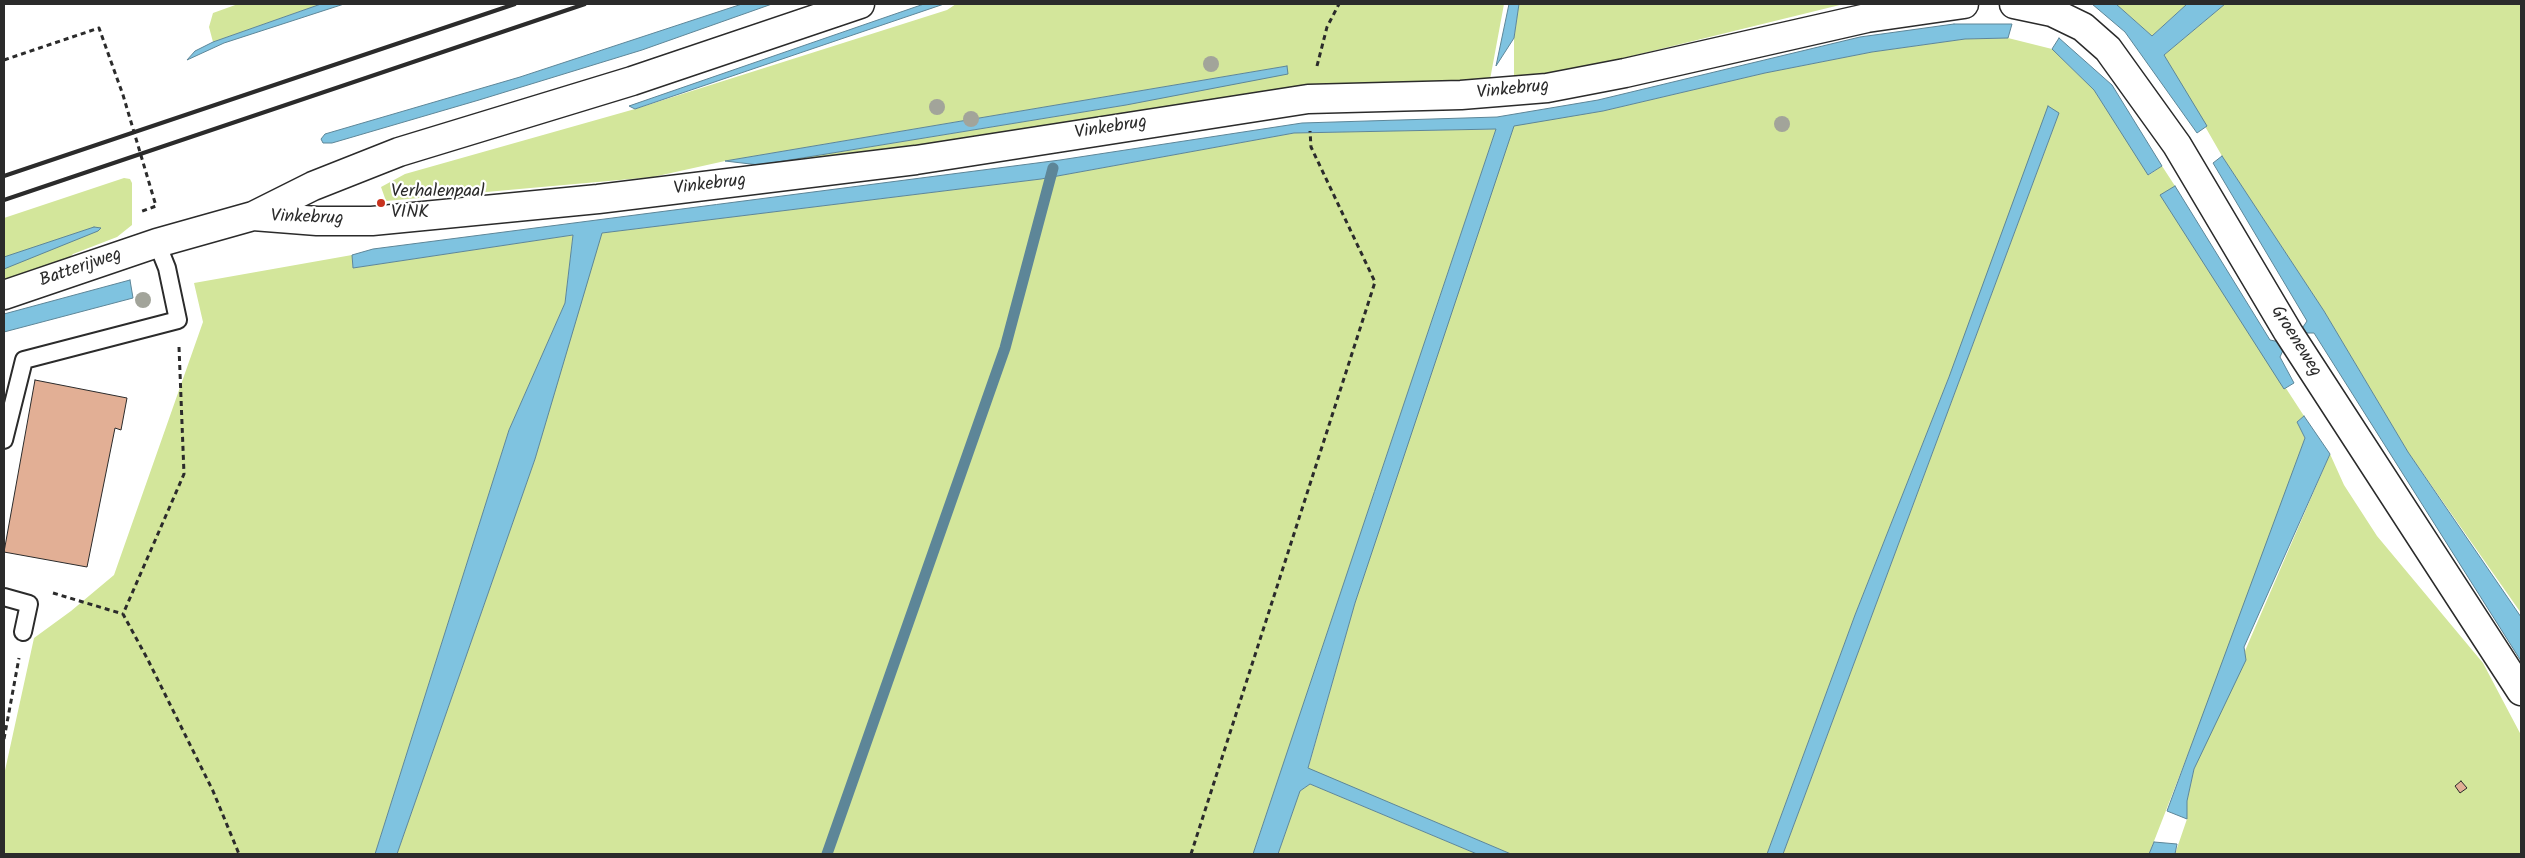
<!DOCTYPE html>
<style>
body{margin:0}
#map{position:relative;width:2525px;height:858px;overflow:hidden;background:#fff;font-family:Kalam,sans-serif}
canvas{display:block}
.frame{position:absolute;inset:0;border:5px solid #2b2b2b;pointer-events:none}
</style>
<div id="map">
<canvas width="2525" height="858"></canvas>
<div class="frame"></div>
</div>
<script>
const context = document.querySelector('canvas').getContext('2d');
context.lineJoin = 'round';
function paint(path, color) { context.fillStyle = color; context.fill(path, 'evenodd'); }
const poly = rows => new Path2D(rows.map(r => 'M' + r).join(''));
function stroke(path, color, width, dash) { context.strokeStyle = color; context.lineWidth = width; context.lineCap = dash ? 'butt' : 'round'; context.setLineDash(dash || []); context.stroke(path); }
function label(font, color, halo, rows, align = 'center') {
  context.font = font + ' Kalam,sans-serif'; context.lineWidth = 4.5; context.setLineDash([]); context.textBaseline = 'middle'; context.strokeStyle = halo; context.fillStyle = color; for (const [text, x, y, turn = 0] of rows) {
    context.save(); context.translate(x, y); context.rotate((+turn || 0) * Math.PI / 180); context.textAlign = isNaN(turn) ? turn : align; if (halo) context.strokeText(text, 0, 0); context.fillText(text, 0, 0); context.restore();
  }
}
paint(poly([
 [238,4,321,4,213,42,209,27,213,13],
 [956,4,1504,4,1489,85,1320,84,1260,99,729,179,759,165,1126,105,1287,66,725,161,653,177,386,201,381,187,405,174,635,109,947,10],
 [1519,4,1844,4,1579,69,1514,77,1514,38],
 [2116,4,2187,4,2152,36],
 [2225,4,2521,4,2521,613,2408,452,2324,311,2222,156,2164,55],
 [2008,38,2052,49,2094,90,2149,175,2162,166,2175,186,2161,196,2304,416,2297,422,2305,438,2225,659,2149,854,1783,854,2059,113,1949,377,1855,615,1767,854,1511,854,1308,769,1355,603,1514,125,1603,111,1765,73,1872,52,1965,39],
 [1496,129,1253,854,397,854,535,459,601,233,1041,179,1294,133],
 [124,178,130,179,132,183,132,225,117,237,73,254,63,264,4,286,4,218],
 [573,235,565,303,509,430,375,854,4,854,4,775,34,638,71,611,114,575,203,322,194,283,352,255,353,268],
 [2330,454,2344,485,2377,536,2483,663,2521,735,2521,854,2175,854,2187,819,2187,801,2194,769],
 [1310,784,1477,854,1278,854,1300,791]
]), '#d3e69b');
const water = poly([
 [321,4,344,4,224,43,187,60,195,51,213,42,321,4],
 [742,4,772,4,642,50,479,100,332,143,323,143,321,139,325,134,520,77,742,4],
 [924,4,944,4,635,109,629,106,924,4],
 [1509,4,1519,4,1514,38,1496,66,1509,4],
 [2092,4,2116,4,2152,36,2187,4,2225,4,2164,55,2207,126,2197,133,2125,32,2092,4],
 [1954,24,2012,24,2008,38,1965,39,1872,52,1765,73,1603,111,1514,126,1355,603,1308,768,1511,854,1477,854,1310,784,1300,791,1278,854,1253,854,1496,129,1294,133,1041,179,602,233,535,459,397,854,375,854,509,430,565,303,573,235,353,268,352,255,373,249,1060,160,1302,123,1497,117,1598,100,1860,37,1954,24],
 [2059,38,2112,85,2162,166,2148,175,2094,90,2052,49,2059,38],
 [1287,66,1288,74,1126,105,759,165,725,161,1287,66],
 [2048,106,2059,113,1783,854,1767,854,1855,615,1949,377,2048,106],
 [2222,156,2324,311,2408,452,2521,617,2521,661,2314,333,2304,333,2301,330,2307,321,2213,163,2222,156],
 [2175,186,2270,340,2280,342,2284,348,2280,357,2294,383,2284,389,2160,195,2175,186],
 [94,227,101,228,98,231,4,269,4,257,94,227],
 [130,280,133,298,4,332,4,314,130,280],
 [2304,416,2330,454,2244,647,2246,660,2194,769,2187,801,2187,819,2167,811,2305,438,2297,422,2304,416],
 [2154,842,2177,844,2175,854,2149,854,2154,842]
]);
paint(water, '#7fc3e0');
stroke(water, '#5d8698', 1);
stroke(poly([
 [827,854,1005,348,1053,168]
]), '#5d8698', 11);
const building = poly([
 [35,380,127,398,121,430,115,428,87,567,4,552,35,380],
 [2461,781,2467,788,2460,793,2455,786,2461,781]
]);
paint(building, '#e2af95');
stroke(building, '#2b2b2b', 1);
const service = poly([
 [4,440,24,360,178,320,167,268,157,243],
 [4,597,29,604,23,632]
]);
const minor = poly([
 [2014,4,2052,12,2083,27,2108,49,2177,145,2288,332,2521,691],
 [253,216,317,221,372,221,598,199,916,160,1308,99,1461,95,1547,88,1625,73,1867,18,1964,4],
 [4,295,157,243,253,216,313,186,399,152,632,81,860,4]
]);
stroke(service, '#2b2b2b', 20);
stroke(minor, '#2b2b2b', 31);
stroke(poly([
 [4,60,99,28,123,95,156,206,140,212],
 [1317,66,1327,27,1339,4],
 [179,347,184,474,123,614,148,660,213,791,239,854],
 [53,593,123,614],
 [4,739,19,658],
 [1191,854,1375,282,1311,147,1310,131]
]), '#2b2b2b', 3, [5, 4]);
stroke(service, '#fff', 16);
stroke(minor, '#fff', 28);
stroke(poly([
 [4,176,515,4],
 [4,200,585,4]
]), '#2b2b2b', 4);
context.fillStyle = '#a2a49a';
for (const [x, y] of [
 [1211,64],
 [937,107],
 [971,119],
 [1782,124],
 [143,300]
]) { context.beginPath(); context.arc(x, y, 8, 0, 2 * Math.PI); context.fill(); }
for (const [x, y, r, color] of [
 [381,203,5,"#c8321e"]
]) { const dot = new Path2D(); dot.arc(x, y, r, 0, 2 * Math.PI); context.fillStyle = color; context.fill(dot); stroke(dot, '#fff', 2); }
label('18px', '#2b2b2b', '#fff', [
 ["Vinkebrug",1513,91,-6],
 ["Vinkebrug",1111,129,-9],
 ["Vinkebrug",710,186,-7],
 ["Vinkebrug",307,219,2],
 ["Batterijweg",81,269,-19],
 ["Groeneweg",2295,342,58]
]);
label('18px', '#2b2b2b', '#fff', [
 ["Verhalenpaal",391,193],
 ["VINK",391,214]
], 'left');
</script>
